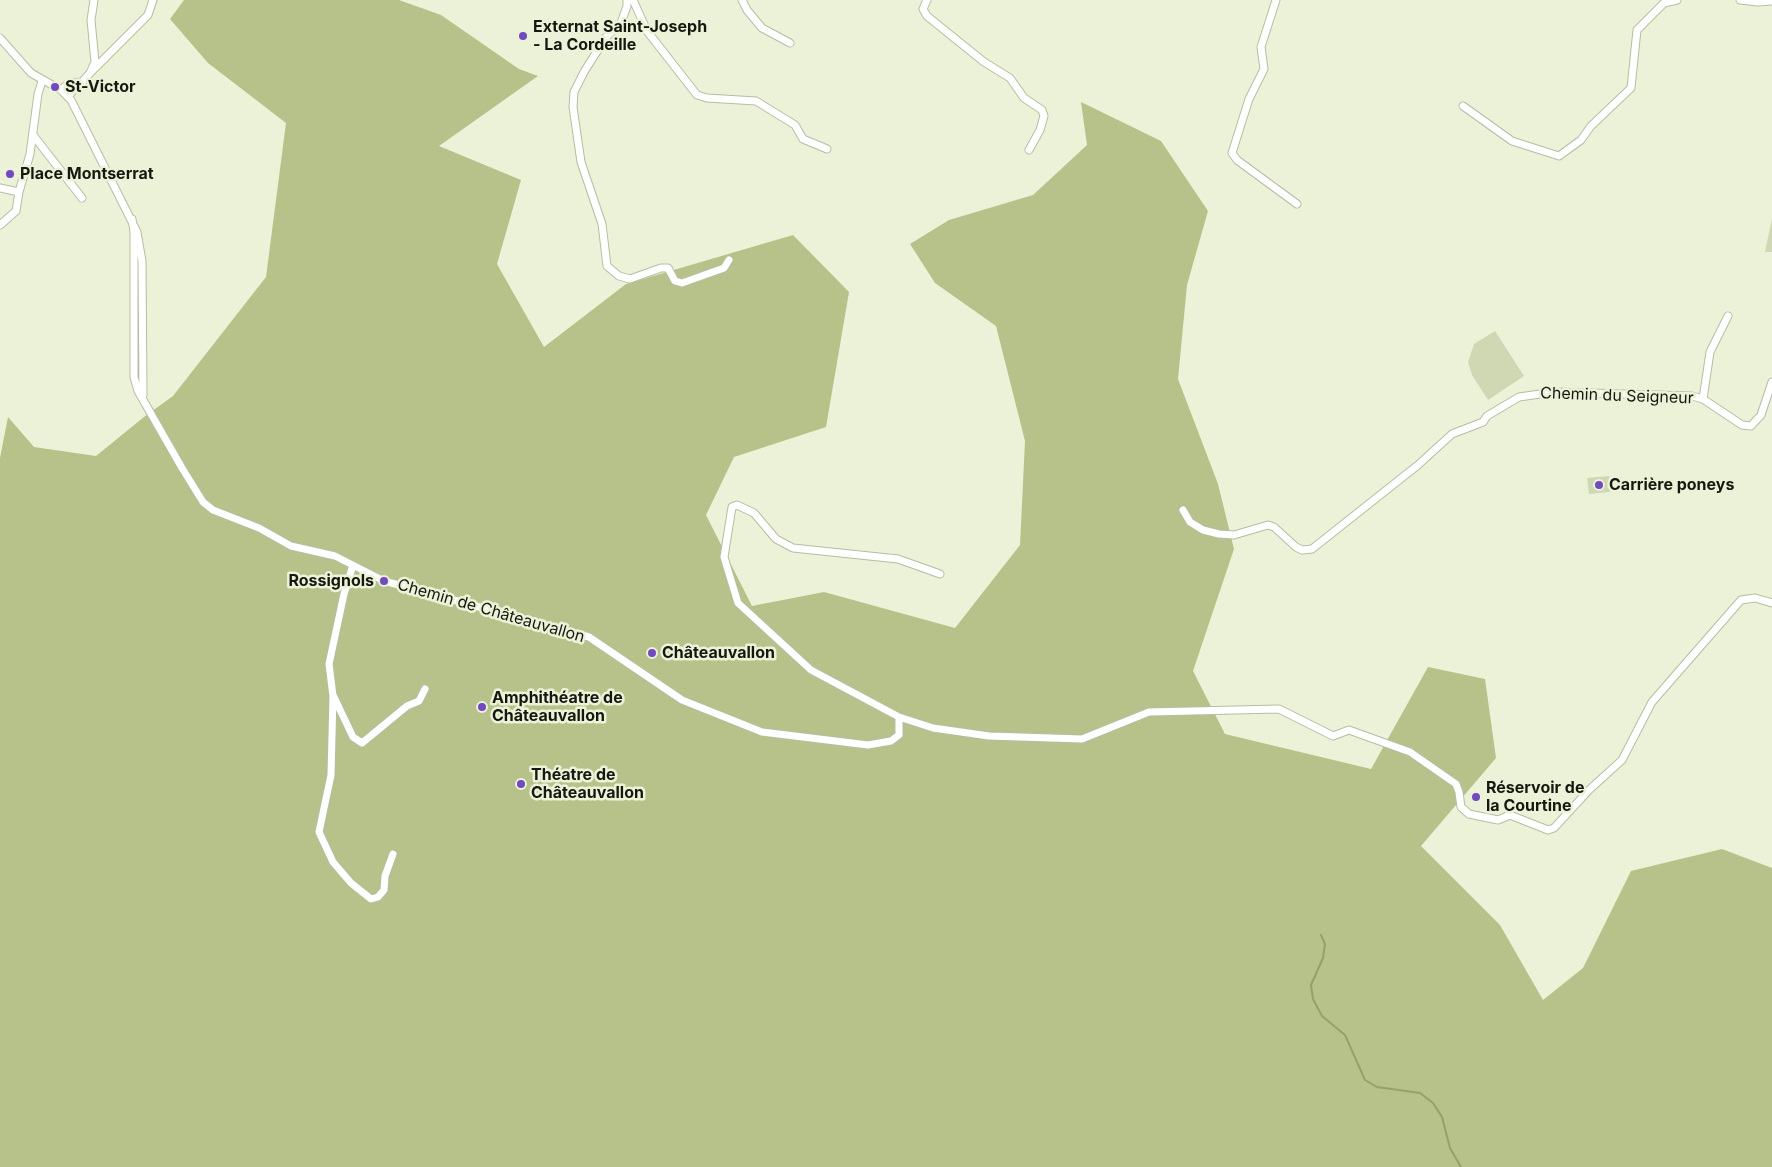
<!DOCTYPE html>
<meta charset="utf-8">
<style>
body{margin:0}
canvas{display:block;background:#ebf2d8}
</style>
<canvas width="1772" height="1167"></canvas>
<script>
const context = document.querySelector('canvas').getContext('2d');
context.lineJoin = 'round';
function paint(path, color) { context.fillStyle = color; context.fill(path, 'evenodd'); }
const poly = rows => new Path2D(rows.map(r => 'M' + r).join(''));
function stroke(path, color, width, dash) { context.strokeStyle = color; context.lineWidth = width; context.lineCap = dash ? 'butt' : 'round'; context.setLineDash(dash || []); context.stroke(path); }
function label(font, color, halo, rows, align = 'center') {
  context.font = font + ' Inter,sans-serif'; context.lineWidth = 5; context.setLineDash([]); context.textBaseline = 'middle'; context.strokeStyle = halo; context.fillStyle = color; for (const [text, x, y, turn = 0] of rows) {
    context.save(); context.translate(x, y); context.rotate((+turn || 0) * Math.PI / 180); context.textAlign = isNaN(turn) ? turn : align; if (halo) context.strokeText(text, 0, 0); context.fillText(text, 0, 0); context.restore();
  }
}
paint(poly([
 [1772,218,1772,252,1765,252],
 [1495,331,1524,376,1488,400,1472,375,1468,362,1474,344],
 [1609,476,1610,492,1589,494,1587,478]
]), '#d0d8b3');
paint(poly([
 [184,0,399,0,441,15,519,69,538,76,439,146,521,180,497,264,544,347,626,284,793,235,849,292,826,427,734,457,706,515,752,606,824,592,955,628,1020,545,1025,441,996,326,935,283,910,244,949,220,1033,195,1087,145,1081,102,1161,141,1208,211,1187,285,1178,379,1218,484,1234,549,1193,671,1225,734,1371,769,1428,667,1485,679,1496,758,1421,846,1500,925,1543,1000,1583,968,1631,871,1722,849,1772,868,1772,1167,0,1167,0,458,8,417,34,447,96,456,144,417,173,396,266,277,286,123,208,63,170,19]
]), '#b6c289');
stroke(poly([
 [1321,935,1325,944,1323,958,1311,985,1313,999,1322,1016,1345,1035,1365,1080,1377,1087,1420,1093,1433,1103,1442,1117,1450,1148,1461,1167]
]), '#95a169', 2);
const street = poly([
 [627,0,627,6,621,23,606,37,584,72,574,92,573,107,581,162,602,224,607,266,619,276,630,279,661,268,668,268,675,281,682,283,724,268,729,260],
 [633,0,647,31,697,95,707,98,756,101,795,125,803,139,827,149],
 [742,0,747,10,762,28,790,43],
 [927,0,923,9,927,16,984,62,1010,78,1024,98,1042,110,1044,116,1040,130,1029,150],
 [1276,0,1261,47,1264,69,1249,99,1232,153,1237,160,1297,204],
 [1740,0,1758,2,1772,1],
 [0,38,31,73,61,90,71,100,137,232,142,261,143,395],
 [90,73,148,15,153,0],
 [82,82,90,73,95,62,91,20,94,0],
 [61,90,69,83,82,82,68,96],
 [1463,106,1512,141,1559,156,1581,140,1591,126,1631,88,1637,30,1664,3,1677,0],
 [33,135,82,198],
 [0,188,19,192],
 [132,219,134,232,134,377,138,391,182,468,203,502,213,510,259,528,291,546,335,556,384,581,589,637,682,700,762,732,868,745,891,741,899,735,899,717],
 [0,225,16,211,19,192,30,154,38,94,42,81],
 [1703,399,1710,352,1728,316],
 [1183,510,1190,522,1203,530,1219,534,1234,535,1268,525,1274,527,1296,547,1302,550,1312,549,1418,465,1452,434,1483,422,1487,416,1519,397,1554,392,1692,396,1703,399,1742,425,1751,426,1761,415,1772,382],
 [353,565,344,594,329,664,333,696,331,775,319,832,333,862,351,883,371,899,378,897,384,890,385,876,393,854],
 [940,574,898,559,793,548,776,539,754,513,737,505,732,507,724,557,738,603,811,670,899,717,933,728,989,736,1082,739,1149,712,1279,709,1333,736,1349,730,1410,752,1456,784,1459,792,1461,807,1469,814,1498,820,1510,815,1548,830,1554,828,1589,790,1622,760,1652,702,1741,600,1755,598,1772,603],
 [333,695,353,737,362,743,407,706,419,701,425,689]
]);
stroke(street, '#b7bda4', 9);
stroke(street, '#fff', 7);
for (const [x, y, r, color] of [
 [523,36,5,"#7149c1"],
 [55,87,5,"#7149c1"],
 [10,174,5,"#7149c1"],
 [1599,485,5,"#7149c1"],
 [384,581,5,"#7149c1"],
 [652,653,5,"#7149c1"],
 [482,707,5,"#7149c1"],
 [521,784,5,"#7149c1"],
 [1476,797,5,"#7149c1"]
]) { const dot = new Path2D(); dot.arc(x, y, r, 0, 2 * Math.PI); context.fillStyle = color; context.fill(dot); stroke(dot, '#ebf2d8', 2); }
label('bold 16px', '#16180f', '#ebf2d8', [
 ["Externat Saint-Joseph",533,27],
 ["- La Cordeille",533,45],
 ["St-Victor",65,87],
 ["Place Montserrat",20,174],
 ["Carrière poneys",1609,485],
 ["Rossignols",374,581,"right"],
 ["Châteauvallon",662,653],
 ["Amphithéatre de",492,698],
 ["Châteauvallon",492,716],
 ["Théatre de",531,775],
 ["Châteauvallon",531,793],
 ["Réservoir de",1486,788],
 ["la Courtine",1486,806]
], 'left');
label('16px', '#16180f', '#ebf2d8', [
 ["Chemin du Seigneur",1617,396,2],
 ["Chemin de Châteauvallon",491,611,16]
]);
</script>
